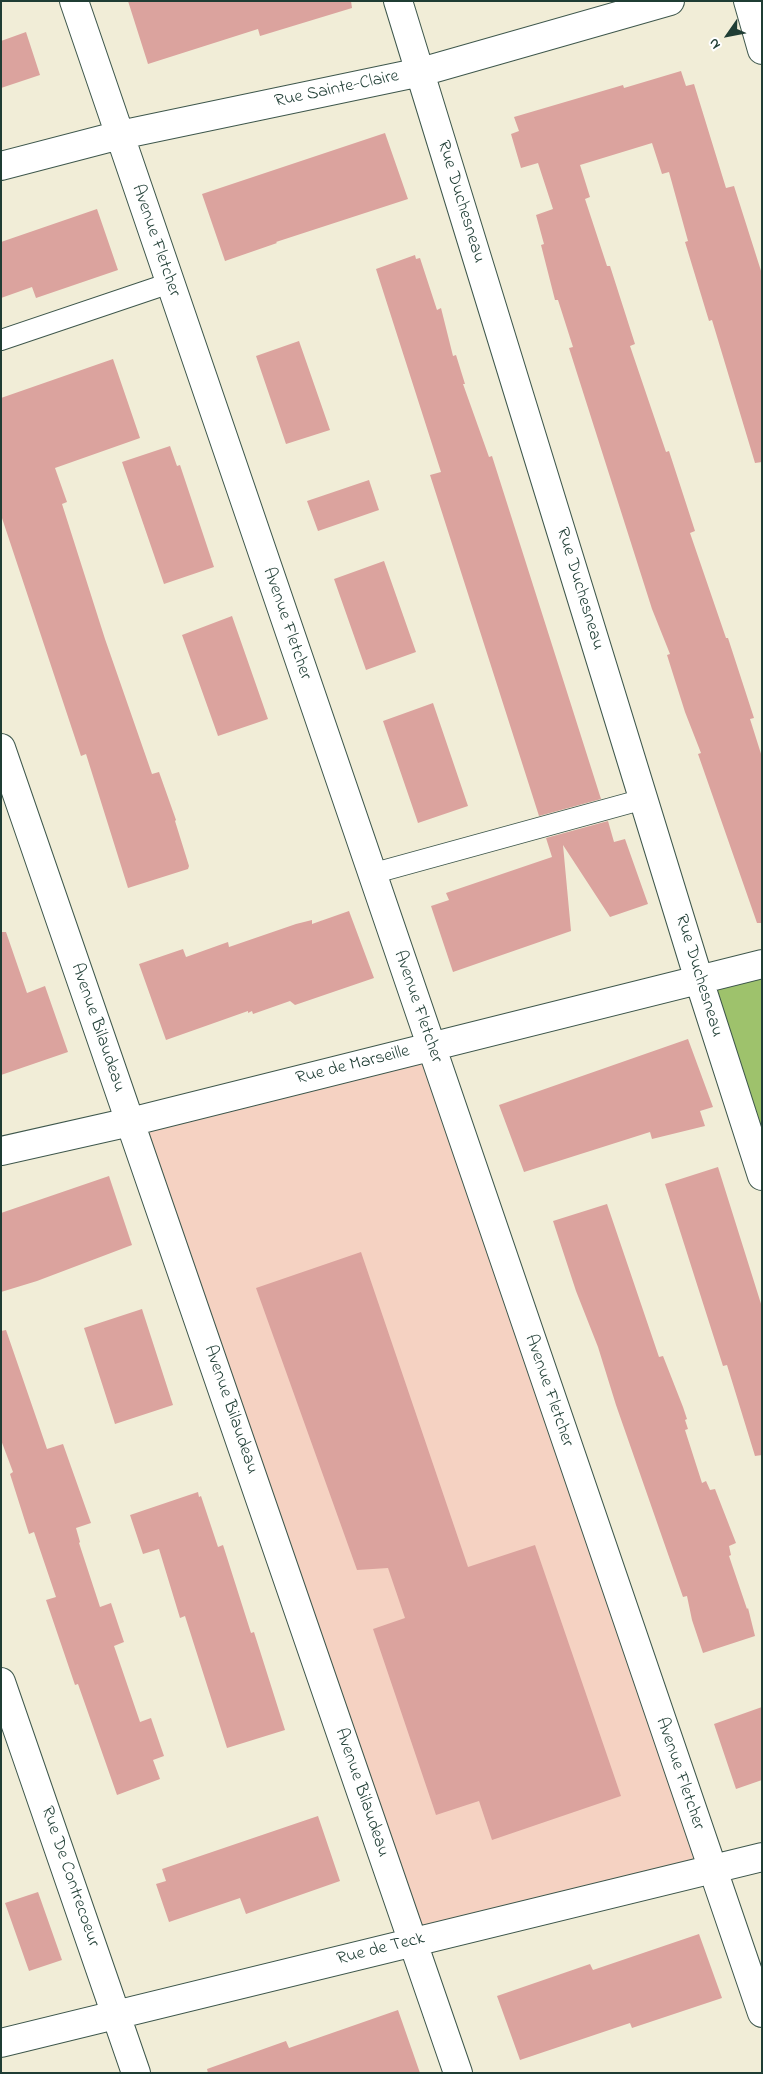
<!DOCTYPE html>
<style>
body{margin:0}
#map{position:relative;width:763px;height:2074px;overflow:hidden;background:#f1edd7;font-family:"Indie Flower",sans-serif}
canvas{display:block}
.frame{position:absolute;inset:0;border:2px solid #1f3d34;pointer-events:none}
.north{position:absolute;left:703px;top:10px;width:50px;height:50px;-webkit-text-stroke:4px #fff;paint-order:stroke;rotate:237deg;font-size:14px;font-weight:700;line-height:20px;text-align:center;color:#1f3d34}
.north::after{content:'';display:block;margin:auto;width:18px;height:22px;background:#1f3d34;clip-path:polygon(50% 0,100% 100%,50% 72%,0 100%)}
</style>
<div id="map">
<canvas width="763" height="2074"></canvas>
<div class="frame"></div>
<div class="north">N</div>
</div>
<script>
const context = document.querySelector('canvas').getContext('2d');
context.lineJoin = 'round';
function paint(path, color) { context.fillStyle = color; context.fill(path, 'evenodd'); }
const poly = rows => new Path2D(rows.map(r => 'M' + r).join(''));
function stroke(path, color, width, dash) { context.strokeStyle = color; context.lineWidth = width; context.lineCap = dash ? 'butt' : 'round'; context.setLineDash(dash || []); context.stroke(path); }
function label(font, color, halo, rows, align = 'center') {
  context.font = font + ' "Indie Flower",sans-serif'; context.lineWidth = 4; context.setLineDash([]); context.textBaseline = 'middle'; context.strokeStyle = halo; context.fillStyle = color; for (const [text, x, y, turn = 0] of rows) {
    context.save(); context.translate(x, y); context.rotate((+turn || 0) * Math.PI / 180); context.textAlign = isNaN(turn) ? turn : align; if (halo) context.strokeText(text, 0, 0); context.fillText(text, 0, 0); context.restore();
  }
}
paint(poly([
 [431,1046,711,1869,412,1942,130,1122]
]), '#f5d2c2');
paint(poly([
 [762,964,762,1176,699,980]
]), '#9ec26c');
paint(poly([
 [128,1,351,1,352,8,260,36,258,29,148,64],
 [26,32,40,75,1,88,1,41],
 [681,71,686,86,694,84,726,188,734,186,762,274,762,462,755,463,712,320,709,321,685,242,688,241,669,172,662,174,652,143,580,165,590,197,585,199,607,266,610,266,635,344,630,346,666,452,669,451,695,531,690,533,726,638,728,638,754,718,750,719,762,757,762,923,757,923,698,754,701,753,685,712,667,655,670,654,652,609,569,348,573,347,558,300,555,300,541,245,544,244,536,215,553,209,538,163,521,168,511,134,519,131,514,117,623,85,624,88],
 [385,133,408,199,276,242,277,243,225,261,202,194],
 [97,209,118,270,36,298,32,287,1,298,1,242],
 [415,255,416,259,420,258,437,310,441,308,453,356,456,355,465,384,463,384,489,457,492,456,601,799,539,816,430,475,441,472,376,269],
 [299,341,330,430,286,444,256,356],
 [113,359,140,438,55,468,67,502,62,504,105,639,152,774,159,772,176,820,175,821,189,866,188,869,128,888,86,754,81,756,1,515,1,398],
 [170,446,177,466,180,465,214,567,164,584,122,462],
 [369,480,379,510,318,531,307,501],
 [384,561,416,652,366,670,334,579],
 [232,616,268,719,218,736,182,635],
 [433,703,468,806,418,823,383,721],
 [608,821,614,842,625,839,648,904,610,917,563,845,571,931,453,972,431,906,449,900,446,893,552,857,546,838],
 [349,911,374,978,295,1005,290,1001,253,1014,252,1011,248,1013,248,1011,166,1040,139,964,183,949,186,957,228,942,229,947,296,924,312,920,312,924],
 [1,932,6,932,27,993,45,986,68,1052,1,1075],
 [688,1039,713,1107,700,1111,705,1126,652,1139,650,1132,524,1172,499,1105],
 [718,1167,762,1307,762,1455,755,1456,727,1365,723,1366,665,1184],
 [109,1176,132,1245,37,1281,1,1292,1,1213],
 [607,1204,659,1357,663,1356,683,1407,687,1419,685,1420,688,1429,685,1430,702,1483,706,1481,710,1490,715,1489,736,1543,729,1546,731,1555,729,1556,747,1609,748,1608,755,1636,703,1653,692,1620,687,1596,683,1597,616,1405,598,1347,576,1291,553,1221],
 [361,1252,468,1567,535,1545,621,1796,492,1840,479,1801,436,1815,373,1629,405,1618,388,1568,357,1570,256,1288],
 [142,1309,173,1405,115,1424,84,1328],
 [6,1330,47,1449,63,1444,91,1523,76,1528,80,1542,79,1543,100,1607,111,1603,124,1642,114,1646,140,1722,151,1718,164,1756,153,1760,160,1779,117,1795,78,1684,75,1685,46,1600,56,1597,34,1532,29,1534,10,1474,13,1472,1,1440,1,1331],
 [198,1492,199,1497,201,1496,218,1547,223,1545,251,1633,254,1632,285,1730,227,1748,185,1616,180,1618,159,1549,143,1554,130,1515],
 [762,1707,762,1780,736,1789,714,1724],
 [318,1816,340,1881,246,1914,240,1898,169,1922,156,1884,166,1881,162,1869],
 [38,1892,62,1960,29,1971,5,1903],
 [699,1934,722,1998,632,2028,630,2023,520,2060,497,1996,590,1964,593,1970],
 [398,2010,420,2073,208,2073,207,2069,286,2041,289,2048]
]), '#dba39e');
const lane = poly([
 [1,340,170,283],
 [371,874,644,799]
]);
const street = poly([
 [74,1,762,2013],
 [398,1,699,980,762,1176],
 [748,1,762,50],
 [1,166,120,135,421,72,670,1],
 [1,748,458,2073],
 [1,1151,130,1122,762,964],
 [1,1682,136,2073],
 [1,2043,762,1857]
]);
stroke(lane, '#3e574c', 22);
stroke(street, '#3e574c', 30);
stroke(lane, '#fff', 20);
stroke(street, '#fff', 28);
label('18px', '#1f3d34', '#fff', [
 ["Rue Sainte-Claire",337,90,-12],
 ["Rue Duchesneau",460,202,73],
 ["Avenue Fletcher",155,241,71],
 ["Rue Duchesneau",579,589,73],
 ["Avenue Fletcher",286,624,71],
 ["Rue Duchesneau",698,976,73],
 ["Avenue Fletcher",417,1007,71],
 ["Avenue Bilaudeau",97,1028,71],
 ["Rue de Marseille",353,1066,-14],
 ["Avenue Fletcher",548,1391,71],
 ["Avenue Bilaudeau",230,1410,71],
 ["Avenue Fletcher",679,1774,71],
 ["Avenue Bilaudeau",361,1793,71],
 ["Rue De Contrecoeur",69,1877,71],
 ["Rue de Teck",381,1950,-14]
]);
</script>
